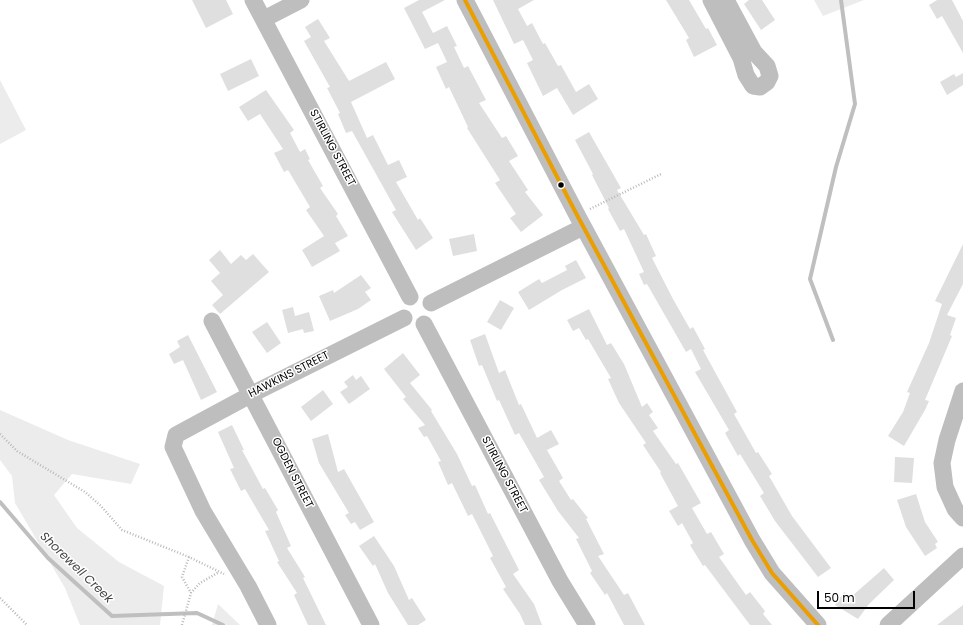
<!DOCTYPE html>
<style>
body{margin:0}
#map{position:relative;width:963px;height:625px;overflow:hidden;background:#fff;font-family:Poppins,sans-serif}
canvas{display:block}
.scale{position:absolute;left:817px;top:591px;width:98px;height:18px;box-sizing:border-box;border:2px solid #000;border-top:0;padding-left:5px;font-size:12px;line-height:14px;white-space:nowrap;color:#000;-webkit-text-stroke:3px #fff;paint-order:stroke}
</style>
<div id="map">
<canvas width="963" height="625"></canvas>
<div class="scale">50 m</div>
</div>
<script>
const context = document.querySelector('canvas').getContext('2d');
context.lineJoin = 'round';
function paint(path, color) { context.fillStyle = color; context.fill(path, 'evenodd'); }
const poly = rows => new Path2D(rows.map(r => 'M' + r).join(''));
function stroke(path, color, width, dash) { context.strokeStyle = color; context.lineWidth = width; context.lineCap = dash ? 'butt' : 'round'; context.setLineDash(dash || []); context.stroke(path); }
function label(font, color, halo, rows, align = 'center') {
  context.font = font + ' Poppins,sans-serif'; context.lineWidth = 3; context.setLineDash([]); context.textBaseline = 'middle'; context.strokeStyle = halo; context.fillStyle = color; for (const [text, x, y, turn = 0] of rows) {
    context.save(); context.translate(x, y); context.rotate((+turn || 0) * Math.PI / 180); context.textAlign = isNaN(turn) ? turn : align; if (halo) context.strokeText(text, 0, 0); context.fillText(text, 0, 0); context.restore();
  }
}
paint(poly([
 [814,0,864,0,823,16],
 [0,80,26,130,0,144],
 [0,410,68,440,140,464,131,484,72,474,54,495,77,528,119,562,164,586,160,625,80,625,65,588,15,503,12,476,0,460],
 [218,604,240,625,212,625]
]), '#ececec');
stroke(poly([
 [833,340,810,279,836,167,855,104,841,0],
 [0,502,48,558,112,616,197,613,223,625]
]), '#bfbfbf', 4);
paint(poly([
 [192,0,226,0,233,14,206,28],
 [419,0,445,0,422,12,433,33,447,26,457,46,454,47,464,68,468,66,486,100,479,103,502,138,506,136,518,156,509,161,528,190,525,192,543,215,521,232,510,218,516,214,495,183,500,180,467,128,468,127,449,87,446,89,436,67,447,62,438,43,425,49,404,8],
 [493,0,534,0,518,9,527,26,532,23,543,44,545,43,558,66,561,65,576,92,589,84,598,99,573,115,557,88,543,96,527,63,533,60,523,40,514,44],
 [666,0,689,0,706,29,708,28,717,45,694,57,686,40,689,38],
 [749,0,762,0,775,20,761,30,744,4],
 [937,0,952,0,963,21,963,53,942,16,937,19,929,5],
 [318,19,330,38,324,41,349,81,386,62,395,79,351,102,367,138,373,135,388,165,399,160,407,177,396,182,418,220,420,218,433,238,416,250,392,212,396,210,352,131,346,133,338,114,340,113,327,88,330,87,304,41,311,37,305,27],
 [251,59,259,76,228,91,220,74],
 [963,73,963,85,947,95,940,82,954,74,956,77],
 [266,90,294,130,290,133,300,152,305,149,310,159,308,160,323,186,320,188,338,214,336,216,348,236,335,243,340,251,312,267,302,250,324,236,306,210,310,207,288,170,284,172,274,153,283,149,260,114,248,121,239,107],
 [589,132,621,188,617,190,644,235,646,234,656,256,652,258,673,299,690,329,693,327,705,349,703,350,737,412,734,414,756,453,758,452,772,474,769,476,792,516,831,568,818,577,775,521,760,496,764,493,740,454,738,456,725,433,729,430,695,372,701,369,691,349,686,352,647,284,644,285,639,274,644,272,624,229,620,231,608,209,609,208,592,175,593,174,575,140],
 [474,234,477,251,453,256,449,239],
 [963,244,963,284,947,315,956,318,950,335,952,336,925,400,929,401,925,410,904,446,888,436,903,412,910,393,907,392,929,343,942,304,935,301],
 [220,250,231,264,241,255,246,260,253,254,269,272,220,314,212,305,223,295,211,281,220,273,209,260],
 [576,260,586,278,562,290,529,310,518,292,539,279,542,283,567,270,565,266],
 [361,275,371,288,365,292,371,300,358,309,330,321,319,296,333,290,334,293],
 [500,300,514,308,501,330,487,322],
 [293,307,295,316,309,312,314,331,304,333,303,329,288,333,282,310],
 [589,309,607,345,611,343,624,364,642,407,647,403,653,412,649,415,658,428,653,431,676,464,678,463,701,503,692,508,707,534,711,532,724,554,719,557,746,595,750,592,765,611,763,614,772,625,750,625,705,565,703,566,690,545,693,543,682,523,678,526,669,511,678,506,660,473,661,472,643,445,646,443,619,403,608,379,611,378,588,339,586,340,579,328,573,331,567,320],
 [267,322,281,343,267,353,252,332],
 [485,334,499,373,505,370,519,405,521,404,537,438,551,430,559,444,547,450,563,478,559,481,571,500,573,499,588,518,586,519,604,554,598,556,624,595,628,593,645,625,624,625,607,593,605,595,590,573,592,571,576,539,579,538,558,511,539,480,544,477,519,433,515,435,499,400,497,401,482,365,479,366,470,340],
 [188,335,217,392,201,400,183,360,174,364,169,354,180,347,177,341],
 [403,353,420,375,410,383,432,410,431,411,457,454,472,486,475,485,488,514,490,513,519,570,513,574,534,604,542,625,525,625,520,614,503,589,506,587,490,558,493,556,472,514,468,516,452,483,448,485,438,462,441,461,427,436,424,437,418,428,425,425,403,399,406,397,384,369],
 [353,375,356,380,361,376,370,389,349,404,340,392,348,387,344,382],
 [323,390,333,404,311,421,301,407],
 [232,425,244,450,242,450,263,489,265,488,278,510,276,512,291,546,287,548,305,577,303,578,326,625,308,625,294,595,297,593,277,562,279,561,265,531,269,530,245,489,241,491,230,469,234,468,218,432],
 [328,434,338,472,344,469,374,522,360,530,355,522,351,524,345,515,349,513,319,463,312,439],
 [895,457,914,458,912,483,894,482],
 [916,494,925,522,938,542,935,544,937,548,925,556,906,527,897,500],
 [374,536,394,566,409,600,412,598,426,620,418,625,408,625,388,593,375,564,373,566,359,546],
 [884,568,894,580,869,604,858,619,835,605,844,592,851,597],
 [963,605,963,625,937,625]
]), '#dfdfdf');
stroke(poly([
 [590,209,661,174],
 [0,434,17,451,85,492,101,506,122,530,189,557,224,574],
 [189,557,182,577,191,593],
 [0,598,27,625],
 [182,625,191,593,200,583,219,572]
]), '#b9b9b9', 2.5, [1, 2]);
stroke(poly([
 [253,0,410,297],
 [465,0,577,215,752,540,772,573,818,625],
 [711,0,741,58,746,75,753,86,760,87,767,82,770,76,767,66,754,52,726,0],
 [264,19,301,0],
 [431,303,583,227],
 [212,321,371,625],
 [424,324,560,581,587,625],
 [963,391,947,440,942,463,945,487,955,509,963,518],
 [268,625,248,586,203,511,173,447,176,435,252,394,404,318],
 [888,625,963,556]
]), '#bebebe', 17);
stroke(poly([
 [465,0,577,215,752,540,772,573,818,625]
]), '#eb9e00', 4);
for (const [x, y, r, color] of [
 [561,185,3.5,"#000"]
]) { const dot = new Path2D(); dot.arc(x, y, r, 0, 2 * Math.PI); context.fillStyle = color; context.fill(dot); stroke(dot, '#fff', 1.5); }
label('11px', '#000', '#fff', [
 ["STIRLING STREET",332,148,62],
 ["HAWKINS STREET",289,375,-27],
 ["OGDEN STREET",292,473,63],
 ["STIRLING STREET",504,475,62]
]);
label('italic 12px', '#444', '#fff', [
 ["Shorewell Creek",76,568,44]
]);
</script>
